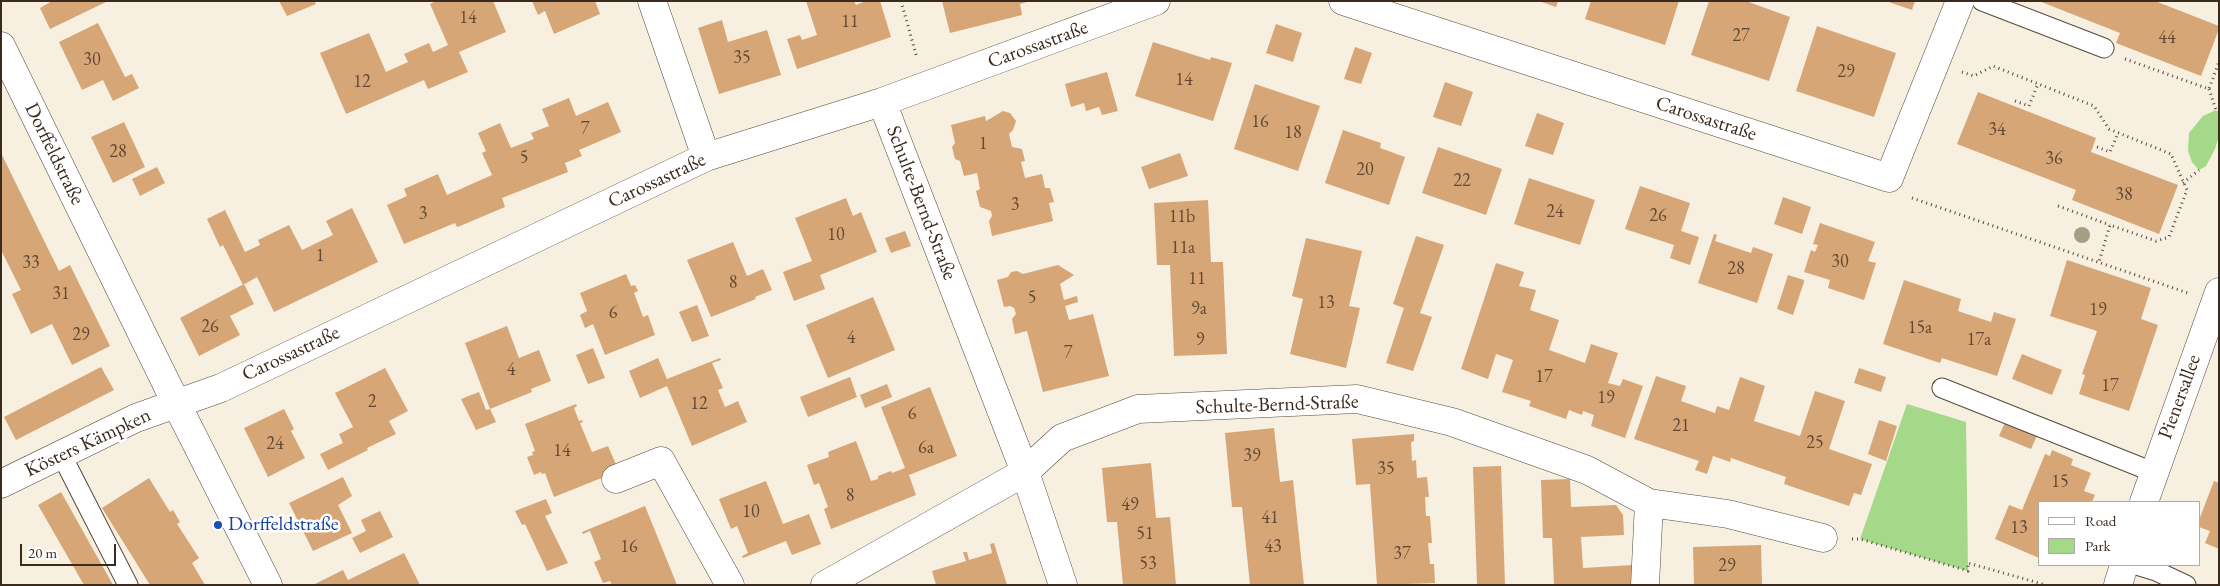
<!DOCTYPE html>
<meta charset="utf-8">
<style>
body{margin:0}
#map{position:relative;width:2220px;height:586px;overflow:hidden;background:#f7efe0;font-family:"EB Garamond",serif}
canvas{display:block}
.frame{position:absolute;inset:0;border:2px solid #3b2a1e;pointer-events:none}
.legend{position:absolute;left:2038px;top:501px;width:162px;height:65px;box-sizing:border-box;background:#fff;border:1px solid #b1aaa5;margin:0;padding:6px 9px;list-style:none;font-size:15px;color:#3b2a1e}
.legend li{display:flex;align-items:center;gap:10px;height:25px}
.legend b{width:25px;border:1px solid #b1aaa5}
.scale{position:absolute;left:20px;top:544px;width:96px;height:22px;box-sizing:border-box;border:2px solid #3b2a1e;border-top:0;padding-left:6px;font-size:15px;line-height:18px;white-space:nowrap;color:#3b2a1e;-webkit-text-stroke:4px #fff;paint-order:stroke}
</style>
<div id="map">
<canvas width="2220" height="586"></canvas>
<div class="frame"></div>
<ul class="legend">
<li><b style="height:6px;background:#fff"></b>Road</li>
<li><b style="height:14px;background:#a4d989"></b>Park</li>
</ul>
<div class="scale">20 m</div>
</div>
<script>
const context = document.querySelector('canvas').getContext('2d');
context.lineJoin = 'round';
function paint(path, color) { context.fillStyle = color; context.fill(path, 'evenodd'); }
const poly = rows => new Path2D(rows.map(r => 'M' + r).join(''));
function stroke(path, color, width, dash) { context.strokeStyle = color; context.lineWidth = width; context.lineCap = dash ? 'butt' : 'round'; context.setLineDash(dash || []); context.stroke(path); }
function label(font, color, halo, rows, align = 'center') {
  context.font = font + ' "EB Garamond",serif'; context.lineWidth = 5; context.setLineDash([]); context.textBaseline = 'middle'; context.strokeStyle = halo; context.fillStyle = color; for (const [text, x, y, turn = 0] of rows) {
    context.save(); context.translate(x, y); context.rotate((+turn || 0) * Math.PI / 180); context.textAlign = isNaN(turn) ? turn : align; if (halo) context.strokeText(text, 0, 0); context.fillText(text, 0, 0); context.restore();
  }
}
paint(poly([
 [2216,110,2219,112,2219,136,2215,149,2206,166,2199,170,2192,162,2188,151,2189,133,2203,116],
 [1907,404,1966,422,1968,571,1860,539]
]), '#a4d989');
paint(poly([
 [52,1,108,1,50,29,40,8],
 [279,1,314,1,316,4,287,16],
 [436,1,493,1,506,32,459,52,468,72,428,89,424,80,346,114,320,53,369,33,386,72,408,62,404,54,429,43,433,52,448,45,430,4],
 [532,1,595,1,600,14,554,34,545,11,538,15],
 [806,1,854,1,856,5,866,1,880,1,891,37,797,69,787,39,800,35,802,40,817,35],
 [942,1,1026,1,1027,2,1020,4,1022,15,950,33],
 [1539,1,1558,1,1556,7],
 [1591,1,1679,1,1665,45,1585,19],
 [1709,1,1746,1,1790,17,1769,81,1691,55],
 [1886,1,1915,1,1912,10],
 [2039,1,2155,1,2219,26,2219,29,2201,76,2116,43,2120,33],
 [722,20,728,42,767,30,781,75,719,94,698,28],
 [98,23,125,77,132,74,139,88,113,101,103,80,82,90,59,42],
 [1276,24,1302,33,1293,62,1266,53],
 [1817,26,1896,53,1874,117,1796,91],
 [1153,42,1210,60,1211,57,1232,63,1213,121,1135,96],
 [1355,47,1372,53,1361,84,1344,79],
 [1107,72,1118,111,1102,115,1099,107,1086,111,1084,103,1071,107,1065,84],
 [1445,82,1473,92,1461,126,1433,117],
 [1255,84,1320,106,1298,171,1234,149],
 [1978,92,2096,138,2091,152,2178,185,2159,234,2072,200,2076,190,1957,144],
 [569,98,576,116,608,102,621,132,579,150,582,156,565,163,568,172,502,198,505,207,460,226,457,227,455,223,404,244,387,205,407,196,404,189,438,174,447,195,492,175,482,153,486,151,478,133,500,123,511,148,534,139,531,133,549,126,542,109],
 [1003,111,1010,113,1016,121,1013,130,1009,134,1012,147,1022,149,1025,161,1021,162,1025,178,1042,174,1045,188,1050,188,1054,202,1049,203,1053,221,992,236,989,221,992,216,991,211,980,207,976,191,980,189,977,173,964,176,960,161,955,159,952,147,955,143,951,125,985,116,986,121],
 [1537,113,1564,123,1553,155,1525,146],
 [124,122,145,167,113,183,91,137],
 [1343,130,1381,143,1380,148,1405,157,1389,205,1325,183],
 [1438,147,1502,169,1486,215,1422,193],
 [1,153,59,271,70,265,110,346,72,365,52,324,31,334,12,294,21,290,1,250],
 [1180,153,1188,176,1149,189,1141,167],
 [157,167,165,183,140,196,132,179],
 [1529,178,1595,200,1580,245,1514,224],
 [1640,186,1690,203,1681,231,1699,237,1690,265,1670,258,1674,245,1625,229],
 [1783,197,1811,207,1802,234,1774,224],
 [846,198,853,216,861,212,877,252,820,275,825,289,794,301,783,272,812,261,795,218],
 [1208,200,1211,262,1223,262,1227,354,1174,356,1170,265,1157,265,1154,203],
 [352,208,378,262,274,312,257,277,243,285,223,245,220,247,207,219,225,210,245,252,260,245,258,240,289,225,302,250,333,235,326,221],
 [1820,223,1875,242,1868,261,1876,263,1864,300,1828,288,1830,280,1804,272,1811,250,1815,252,1818,245,1813,244],
 [905,231,911,246,891,253,885,238],
 [1714,234,1717,235,1715,241,1751,253,1753,247,1773,254,1757,303,1698,283],
 [1416,236,1444,245,1420,313,1432,317,1413,371,1386,363,1404,308,1393,304],
 [1306,238,1362,251,1349,306,1360,308,1346,368,1290,354,1303,299,1292,296],
 [733,242,747,276,763,269,772,290,755,297,756,299,711,317,687,260],
 [2067,260,2151,288,2141,319,2158,325,2129,411,2079,394,2085,375,2082,374,2097,331,2050,316],
 [1496,263,1524,272,1519,286,1536,290,1530,310,1559,320,1549,350,1585,363,1591,344,1618,353,1608,383,1620,386,1623,379,1643,386,1625,438,1591,426,1594,415,1583,411,1582,415,1569,410,1566,419,1529,406,1531,401,1502,392,1513,360,1496,354,1488,379,1461,369],
 [1058,265,1074,275,1060,284,1064,300,1077,296,1078,302,1065,306,1069,320,1093,314,1109,376,1043,392,1027,331,1015,334,1012,319,1016,314,1014,308,1010,306,1004,307,997,280,1008,277,1011,272,1017,271,1023,274],
 [626,274,631,286,635,285,638,291,634,293,643,317,648,315,655,335,605,355,593,324,585,328,580,315,587,311,580,293],
 [1788,275,1804,280,1804,282,1793,315,1777,309],
 [1904,280,1961,299,1958,311,1991,322,1994,312,2016,319,1997,376,1942,358,1940,363,1883,344],
 [244,284,254,304,230,316,240,335,199,356,180,318],
 [873,297,895,350,828,378,806,325],
 [697,305,709,336,692,342,679,312],
 [507,326,519,358,539,350,551,381,531,389,532,392,490,409,465,343],
 [593,348,605,378,588,384,576,355],
 [2022,354,2062,370,2052,395,2012,379],
 [658,358,667,379,720,358,721,360,712,363,723,388,718,390,725,407,738,401,747,422,692,446,667,386,640,398,629,371],
 [101,367,114,390,16,440,4,417],
 [385,368,408,411,389,421,396,434,367,448,368,450,328,470,320,454,343,443,339,434,353,427,335,393],
 [1859,368,1886,377,1881,392,1854,383],
 [1656,376,1686,386,1681,401,1715,413,1717,406,1729,410,1740,377,1765,386,1754,421,1800,436,1815,391,1845,401,1829,449,1872,464,1861,495,1854,493,1849,506,1784,484,1786,477,1731,458,1730,462,1713,456,1707,474,1695,470,1699,461,1634,439],
 [850,377,857,397,808,417,800,397],
 [887,384,892,397,865,408,860,395],
 [930,387,957,456,909,475,916,495,831,529,824,509,828,507,819,483,814,485,807,465,829,457,828,452,856,441,871,481,878,479,878,476,891,471,892,473,905,468,881,407],
 [479,392,486,410,490,409,496,422,476,430,461,399],
 [576,404,577,406,574,408,579,421,582,420,583,422,580,423,592,452,608,446,618,469,629,467,554,497,545,473,542,474,541,472,534,475,527,457,533,455,532,452,535,451,525,424],
 [284,409,294,429,291,431,305,458,268,477,244,428],
 [2007,418,2039,431,2031,449,1999,436],
 [1879,420,1897,426,1886,461,1868,454],
 [1274,428,1280,482,1293,480,1304,585,1250,585,1242,507,1232,507,1225,433],
 [1414,434,1414,441,1411,442,1412,461,1416,460,1417,478,1427,477,1429,497,1425,497,1426,516,1430,516,1432,543,1428,543,1430,564,1434,564,1435,583,1377,585,1370,484,1356,485,1352,439],
 [2052,450,2073,459,2071,465,2091,473,2084,491,2095,495,2092,502,2039,502,2039,558,1995,539,2009,505,2022,510,2045,454,2050,456],
 [1151,463,1156,518,1170,517,1176,585,1123,585,1117,522,1107,522,1102,468],
 [1501,466,1505,585,1477,585,1473,467],
 [343,477,352,496,338,505,352,533,313,551,289,503],
 [149,478,170,512,173,510,180,522,177,524,199,558,192,563,205,585,150,585,102,508],
 [1570,479,1571,507,1616,505,1623,515,1624,535,1581,537,1583,568,1633,565,1632,585,1554,585,1552,538,1543,538,1541,480],
 [766,481,783,524,809,514,821,544,792,555,786,541,743,558,742,556,748,553,737,526,731,529,719,499],
 [2214,481,2219,483,2219,549,2205,543,2210,531,2199,527,2199,520],
 [61,492,113,585,84,585,38,505],
 [546,499,552,513,545,516,568,563,547,571,525,524,522,525,515,511],
 [645,506,677,585,612,585,610,581,603,583,594,562,601,559,590,531,583,534,582,532],
 [380,511,393,537,360,553,352,538,366,531,361,520],
 [994,543,1007,585,936,585,932,571,966,561,963,552,967,552,969,560,992,553,990,544],
 [1761,545,1762,585,1694,585,1693,547],
 [404,553,420,585,313,585,343,570,348,580]
]), '#d7a676');
const lane = poly([
 [1982,1,2104,48],
 [1942,388,2153,472],
 [61,454,128,585],
 [2136,565,2156,571,2186,585]
]);
const street = poly([
 [652,1,706,157],
 [1343,1,1889,178,1960,1],
 [1,46,176,403,268,585],
 [882,102,1025,472,1063,585],
 [616,479,661,461,730,585],
 [1,484,136,418,221,388,706,157,882,102,1156,1],
 [825,585,1025,472,1062,438,1138,409,1357,399,1452,422,1587,470,1649,503,1728,514,1823,538],
 [1645,585,1649,503]
]);
const secondary = poly([
 [2144,502,2219,292],
 [2118,585,2124,565]
]);
stroke(lane, '#57483b', 21);
stroke(street, '#57483b', 29);
stroke(secondary, '#57483b', 29);
stroke(poly([
 [901,1,917,58],
 [2125,59,2209,89,2219,62],
 [1962,72,1974,76,1993,66,2094,106,2109,129,2171,154,2187,190,2169,237,2156,241,2110,225,2099,262],
 [2209,89,2216,110],
 [2015,101,2029,106,2038,84],
 [2097,147,2110,152,2118,133],
 [2183,183,2199,170],
 [1912,198,2188,293],
 [2058,206,2110,225],
 [1852,539,1860,539,1968,571,1968,563,2046,585]
]), '#57483b', 3, [1, 4]);
stroke(lane, '#fff', 19);
stroke(street, '#fff', 28);
stroke(secondary, '#fff', 28);
context.fillStyle = '#a1a087';
for (const [x, y] of [
 [2082,235]
]) { context.beginPath(); context.arc(x, y, 8, 0, 2 * Math.PI); context.fill(); }
for (const [x, y, r, color] of [
 [218,525,5,"#1a4fb4"]
]) { const dot = new Path2D(); dot.arc(x, y, r, 0, 2 * Math.PI); context.fillStyle = color; context.fill(dot); stroke(dot, '#fff', 2); }
label('18px', '#624934', null, [
 ["14",468,18],
 ["11",850,22],
 ["27",1741,36],
 ["44",2167,38],
 ["35",742,58],
 ["30",92,60],
 ["29",1846,72],
 ["14",1184,80],
 ["12",362,82],
 ["16",1260,122],
 ["7",585,129],
 ["34",1997,130],
 ["18",1293,133],
 ["1",983,144],
 ["28",118,152],
 ["5",524,158],
 ["36",2054,159],
 ["20",1365,170],
 ["22",1462,181],
 ["38",2124,195],
 ["3",1015,205],
 ["24",1555,212],
 ["3",423,214],
 ["26",1658,216],
 ["11b",1182,217],
 ["10",836,235],
 ["11a",1183,248],
 ["1",320,256],
 ["30",1840,262],
 ["33",31,263],
 ["28",1736,269],
 ["11",1197,279],
 ["8",733,283],
 ["31",61,294],
 ["5",1032,298],
 ["13",1326,303],
 ["9a",1199,309],
 ["19",2098,310],
 ["6",613,313],
 ["26",210,327],
 ["15a",1920,328],
 ["29",81,335],
 ["4",851,338],
 ["9",1200,340],
 ["17a",1979,340],
 ["7",1068,353],
 ["4",511,370],
 ["17",1544,377],
 ["17",2110,386],
 ["19",1606,398],
 ["2",372,402],
 ["12",699,404],
 ["6",912,414],
 ["21",1681,426],
 ["25",1815,443],
 ["24",275,444],
 ["6a",926,448],
 ["14",562,451],
 ["39",1252,456],
 ["35",1386,469],
 ["15",2060,482],
 ["8",850,496],
 ["49",1130,505],
 ["10",751,512],
 ["41",1270,518],
 ["13",2019,528],
 ["51",1145,534],
 ["16",629,547],
 ["43",1273,547],
 ["37",1402,554],
 ["53",1148,564],
 ["29",1727,566]
]);
label('20px', '#3b2a1e', '#fff', [
 ["Carossastraße",1038,45,-20],
 ["Carossastraße",1706,119,18],
 ["Dorffeldstraße",54,154,64],
 ["Carossastraße",657,181,-25],
 ["Schulte-Bernd-Straße",921,203,69],
 ["Carossastraße",291,354,-25],
 ["Pienersallee",2180,397,-70],
 ["Schulte-Bernd-Straße",1277,405,-2],
 ["Kösters Kämpken",88,443,-25]
]);
label('20px', '#164399', '#fff', [
 ["Dorffeldstraße",228,525]
], 'left');
</script>
